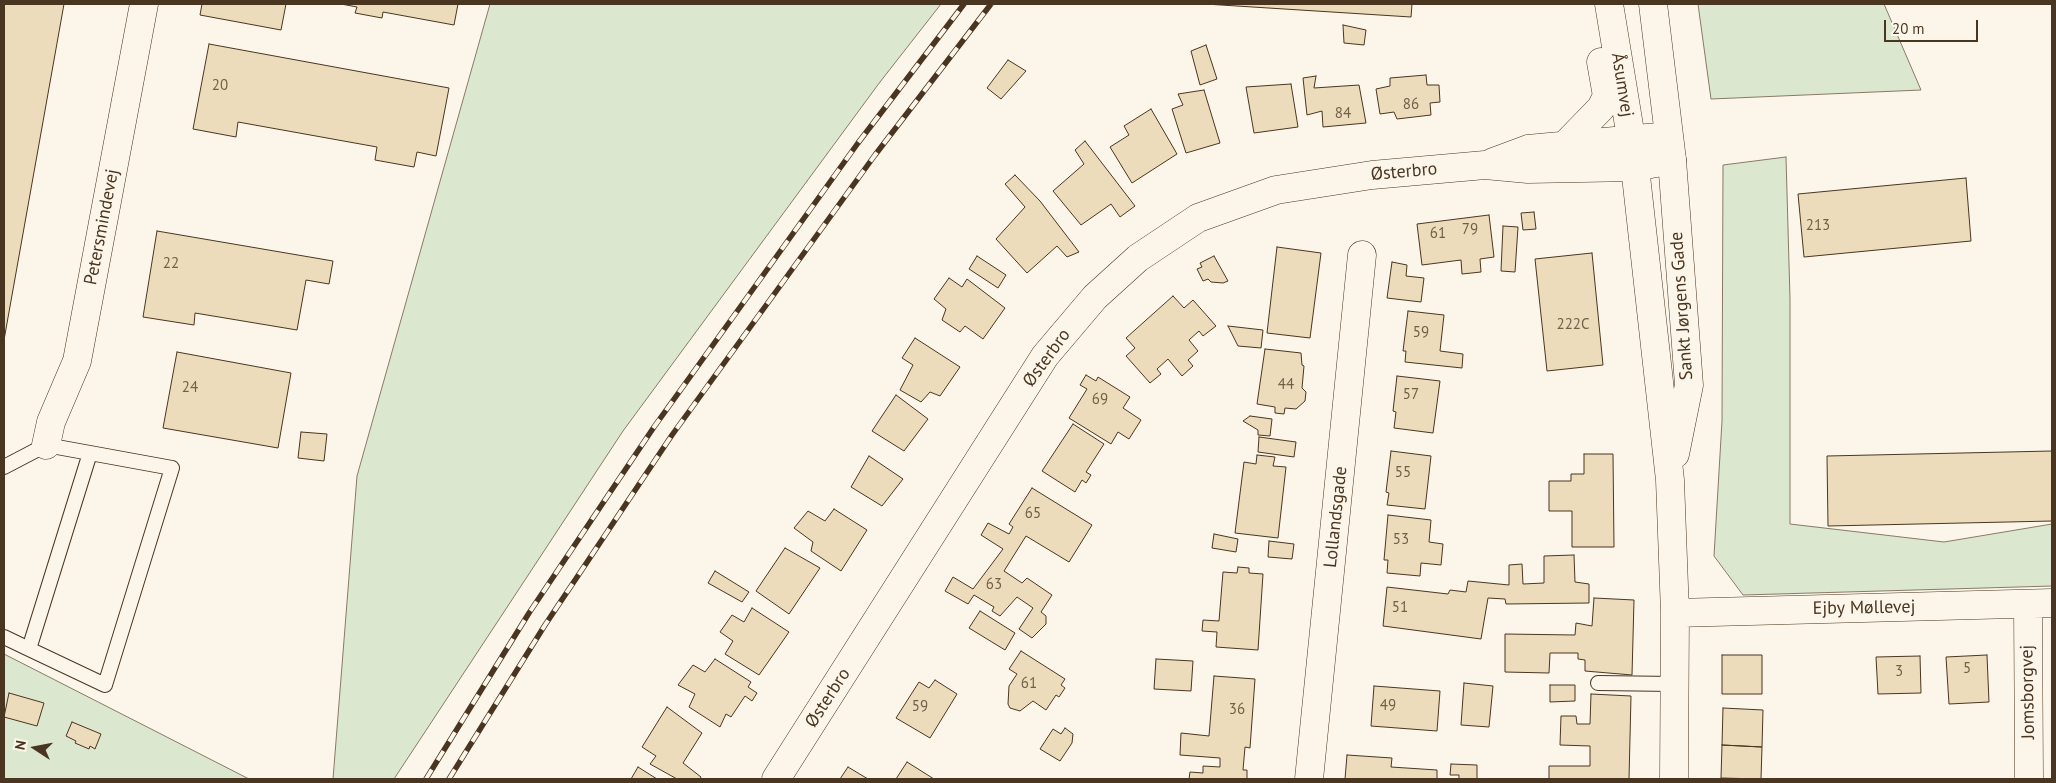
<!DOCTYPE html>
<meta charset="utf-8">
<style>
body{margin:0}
#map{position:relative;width:2056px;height:783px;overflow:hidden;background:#fbf6e9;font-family:"PT Sans",sans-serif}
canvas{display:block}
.frame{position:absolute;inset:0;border:5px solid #4a3520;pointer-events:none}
.north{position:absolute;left:10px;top:723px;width:50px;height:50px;-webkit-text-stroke:4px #fbf6e9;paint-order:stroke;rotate:281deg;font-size:14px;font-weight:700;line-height:20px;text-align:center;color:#4a3520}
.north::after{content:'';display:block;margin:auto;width:18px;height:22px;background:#4a3520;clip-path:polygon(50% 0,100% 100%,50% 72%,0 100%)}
.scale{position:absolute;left:1884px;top:20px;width:94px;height:22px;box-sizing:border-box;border:2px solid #4a3520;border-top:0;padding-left:6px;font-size:15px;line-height:18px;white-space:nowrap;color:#4a3520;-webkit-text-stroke:4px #fbf6e9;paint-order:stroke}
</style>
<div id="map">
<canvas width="2056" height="783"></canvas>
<div class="frame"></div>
<div class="north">N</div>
<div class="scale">20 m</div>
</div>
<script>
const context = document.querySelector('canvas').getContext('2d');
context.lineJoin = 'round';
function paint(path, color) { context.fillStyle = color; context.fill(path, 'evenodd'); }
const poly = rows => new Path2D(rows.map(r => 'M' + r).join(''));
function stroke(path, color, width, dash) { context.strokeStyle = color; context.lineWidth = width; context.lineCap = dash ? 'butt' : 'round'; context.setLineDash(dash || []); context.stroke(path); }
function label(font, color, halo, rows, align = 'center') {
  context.font = font + ' "PT Sans",sans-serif'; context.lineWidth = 4; context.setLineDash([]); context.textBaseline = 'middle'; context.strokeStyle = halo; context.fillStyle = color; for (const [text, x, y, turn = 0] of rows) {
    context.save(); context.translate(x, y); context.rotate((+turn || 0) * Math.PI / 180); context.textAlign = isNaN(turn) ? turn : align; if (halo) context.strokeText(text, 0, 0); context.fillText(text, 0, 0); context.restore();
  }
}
const green = poly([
 [490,4,941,4,880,82,623,431,394,779,333,779,357,476,490,4],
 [1698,4,1884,4,1921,90,1711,99,1698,4],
 [1786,157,1790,299,1790,524,1944,542,2052,524,2052,586,1743,595,1714,556,1722,421,1723,165,1786,157],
 [4,654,157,732,249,779,4,779,4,654]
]);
paint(green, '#dce7d0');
stroke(green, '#887966', 1);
const building = poly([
 [4,4,64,4,4,340,4,4],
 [202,4,286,4,281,30,200,15,202,4],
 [341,4,458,4,454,25,383,12,382,18,355,13,357,7,341,4],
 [1205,4,1412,4,1411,17,1205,4],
 [1343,25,1366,30,1364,45,1344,43,1343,25],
 [209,44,449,88,436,156,417,152,414,167,375,160,377,147,238,122,236,137,193,129,209,44],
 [1206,45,1217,79,1200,85,1191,51,1206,45],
 [1008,60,1026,71,1001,99,987,88,1008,60],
 [1426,75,1427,85,1439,85,1440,102,1430,103,1431,115,1397,119,1394,112,1380,114,1376,89,1390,86,1390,78,1426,75],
 [1316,76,1314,88,1359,85,1366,123,1323,127,1322,111,1307,115,1303,78,1316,76],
 [1291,84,1298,127,1254,133,1246,87,1291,84],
 [1204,90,1220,143,1186,153,1172,109,1183,105,1178,94,1204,90],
 [1151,109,1177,154,1132,183,1110,147,1129,135,1124,126,1151,109],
 [1085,141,1135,206,1120,217,1111,204,1081,225,1053,191,1084,164,1075,150,1085,141],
 [1015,175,1040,201,1079,252,1067,257,1057,246,1027,273,996,239,1025,207,1005,184,1015,175],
 [1966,178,1971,241,1804,257,1798,194,1966,178],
 [1534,212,1536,229,1523,230,1521,213,1534,212],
 [1489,215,1494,257,1480,259,1481,272,1462,274,1461,260,1422,265,1417,224,1489,215],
 [1503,226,1518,227,1515,272,1501,271,1503,226],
 [157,231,333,261,329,284,306,280,297,330,195,313,194,325,143,317,157,231],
 [1277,247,1321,253,1310,338,1267,333,1277,247],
 [1592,253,1603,365,1547,371,1535,259,1592,253],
 [977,256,1006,275,998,288,969,269,977,256],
 [1214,256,1228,281,1223,283,1211,282,1208,279,1203,281,1197,269,1202,267,1200,263,1214,256],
 [1392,262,1407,265,1406,276,1424,278,1421,302,1387,298,1392,262],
 [949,278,962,287,967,279,1005,308,983,339,965,326,960,332,942,320,946,309,934,299,949,278],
 [1173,296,1184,308,1193,300,1216,326,1203,336,1199,331,1189,340,1198,351,1188,360,1193,366,1182,376,1168,359,1157,369,1161,374,1150,383,1126,356,1135,348,1126,338,1173,296],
 [1408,311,1444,315,1440,351,1463,354,1462,368,1405,362,1406,351,1403,351,1408,311],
 [1228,326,1263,330,1261,348,1238,346,1228,326],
 [915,338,960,367,940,396,930,392,921,402,900,390,913,365,902,358,915,338],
 [1265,349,1301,353,1302,365,1304,366,1302,388,1306,392,1305,401,1296,409,1285,408,1284,414,1275,413,1275,407,1257,404,1265,349],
 [177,352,291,373,278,448,163,428,177,352],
 [1086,375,1096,381,1098,377,1130,397,1123,408,1141,420,1129,439,1118,432,1111,444,1069,418,1087,389,1080,385,1086,375],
 [1397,376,1440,381,1433,433,1394,428,1396,412,1393,411,1397,376],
 [896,395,928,419,904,451,872,431,896,395],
 [1250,416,1272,419,1270,436,1258,435,1258,430,1243,421,1250,416],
 [1073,424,1104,444,1086,472,1091,475,1086,483,1082,480,1075,492,1042,471,1073,424],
 [301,432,327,434,324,461,298,458,301,432],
 [1259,437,1296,442,1294,457,1258,452,1259,437],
 [1391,451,1431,456,1425,509,1387,505,1389,493,1386,492,1391,451],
 [2052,451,2052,521,1828,526,1827,456,2052,451],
 [1584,454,1613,454,1614,547,1572,547,1572,511,1549,511,1549,481,1571,481,1571,474,1584,474,1584,454],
 [1257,455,1275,457,1273,466,1286,467,1278,538,1235,533,1244,462,1256,464,1257,455],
 [869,456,903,479,882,506,851,487,869,456],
 [1032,488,1092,525,1069,562,1026,536,1004,571,1022,583,1027,578,1052,595,1041,612,1046,616,1046,624,1032,638,1019,629,1033,608,1017,597,1000,616,992,611,994,607,974,595,968,604,945,591,953,577,973,589,1003,549,981,535,988,523,1009,534,1013,527,1009,524,1032,488],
 [834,509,867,530,841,571,811,551,813,542,794,528,808,511,825,521,834,509],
 [1388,515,1431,520,1429,542,1443,544,1441,565,1421,563,1420,576,1387,573,1388,560,1384,560,1388,515],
 [1214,534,1238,539,1236,552,1212,548,1214,534],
 [1269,541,1294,544,1292,559,1268,557,1269,541],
 [785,548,820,568,789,614,756,591,785,548],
 [1574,555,1575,582,1589,584,1589,603,1506,604,1505,599,1488,598,1481,639,1383,626,1387,587,1448,594,1450,590,1466,592,1468,581,1509,585,1509,565,1522,564,1523,584,1544,583,1544,556,1574,555],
 [1238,567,1249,568,1249,573,1263,574,1258,650,1216,647,1217,632,1202,631,1203,620,1219,621,1223,572,1237,573,1238,567],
 [715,571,749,592,742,602,708,583,715,571],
 [1594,598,1634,600,1632,675,1585,671,1585,660,1578,659,1578,653,1550,653,1549,673,1505,672,1505,634,1575,635,1576,623,1592,626,1594,598],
 [752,608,789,632,759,675,725,654,733,641,720,632,732,615,744,622,752,608],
 [980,611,1015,633,1005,650,969,628,980,611],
 [1021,651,1065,679,1061,685,1065,688,1059,697,1056,695,1046,710,1033,701,1020,711,1010,708,1008,704,1009,686,1017,674,1009,669,1021,651],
 [1722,655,1762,655,1762,694,1722,694,1722,655],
 [1987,655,1989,702,1949,704,1946,657,1987,655],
 [1920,656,1921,693,1878,694,1876,657,1920,656],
 [715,659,751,682,748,687,757,693,752,701,745,696,731,717,726,714,720,727,689,707,695,694,678,685,693,665,705,672,715,659],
 [1156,659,1193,661,1191,691,1154,689,1156,659],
 [1214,676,1255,679,1250,748,1245,747,1243,770,1247,770,1247,779,1189,779,1190,772,1203,773,1203,766,1220,767,1220,758,1180,755,1181,733,1209,736,1214,676],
 [935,680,957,694,930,738,896,718,919,682,929,688,935,680],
 [1464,683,1493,686,1489,727,1461,725,1464,683],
 [1550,685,1575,685,1575,701,1550,702,1550,685],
 [1374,686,1440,691,1437,731,1371,726,1374,686],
 [9,693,44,703,37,726,4,717,9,693],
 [1591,694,1631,696,1629,779,1549,779,1549,766,1590,766,1590,746,1560,745,1561,716,1576,716,1577,724,1590,724,1591,694],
 [667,707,702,733,683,763,701,777,700,779,677,779,650,764,656,756,642,747,667,707],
 [1723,708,1763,710,1762,747,1722,745,1723,708],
 [72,722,101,734,95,749,90,746,89,749,75,743,76,741,66,736,72,722],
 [1065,728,1073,734,1072,743,1060,761,1040,749,1053,729,1061,734,1065,728],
 [1722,745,1762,747,1761,779,1721,778,1722,745],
 [1347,755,1392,758,1391,767,1437,770,1437,779,1345,779,1347,755],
 [907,762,934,779,896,779,907,762],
 [1451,764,1477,765,1477,779,1459,779,1459,775,1450,775,1451,764],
 [638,767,657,779,631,779,638,767],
 [848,767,868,779,840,779,848,767]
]);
paint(building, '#ecdcbc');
stroke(building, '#4a3520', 1);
const service = poly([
 [4,467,46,445,90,453,29,649,105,685,172,468,90,453],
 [4,637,29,649],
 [1598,683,1674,684]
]);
const minor = poly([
 [1672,160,1689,385,1675,454],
 [1635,167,1670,480,1675,613,1674,779],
 [46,445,51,422,77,361,144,4],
 [2028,604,2029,779],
 [1675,613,2052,603],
 [1309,779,1362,255]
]);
const tertiary = poly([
 [1609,4,1634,156],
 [1564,146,1601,108,1607,96,1601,62],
 [1493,162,1528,149,1669,136],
 [776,779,1045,356,1095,297,1138,258,1198,218,1276,190,1372,175,1485,165,1528,169,1635,167,1672,160,1653,4]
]);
stroke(service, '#4a3520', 16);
stroke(minor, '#4a3520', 29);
stroke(tertiary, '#4a3520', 29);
stroke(service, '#fbf6e9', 14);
stroke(minor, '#fbf6e9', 28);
stroke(tertiary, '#fbf6e9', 28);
const rail = poly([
 [426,779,529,613,654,427,858,143,964,4],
 [449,779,545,625,672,435,875,155,991,4]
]);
stroke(rail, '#4a3520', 5.5);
stroke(rail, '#fbf6e9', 4, [11]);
label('15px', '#725f47', null, [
 ["20",220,86],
 ["86",1411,105],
 ["84",1343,114],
 ["213",1818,226],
 ["79",1470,230],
 ["61",1438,234],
 ["22",171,264],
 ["222C",1573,325],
 ["59",1421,333],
 ["44",1286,385],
 ["24",190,388],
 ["57",1411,395],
 ["69",1100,400],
 ["55",1403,473],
 ["65",1033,514],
 ["53",1401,540],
 ["63",994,585],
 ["51",1400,608],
 ["5",1967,669],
 ["3",1899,672],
 ["61",1029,684],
 ["49",1388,706],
 ["59",920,707],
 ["36",1237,710]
]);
label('18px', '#4a3520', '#fbf6e9', [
 ["Åsumvej",1622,85,81],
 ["Østerbro",1404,172,-5],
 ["Petersmindevej",102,227,-79],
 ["Sankt Jørgens Gade",1682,306,-94],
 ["Østerbro",1047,358,-54],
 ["Lollandsgade",1336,517,-84],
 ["Ejby Møllevej",1864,608,-1],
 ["Jomsborgvej",2028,692,-91],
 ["Østerbro",828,698,-57]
]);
</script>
